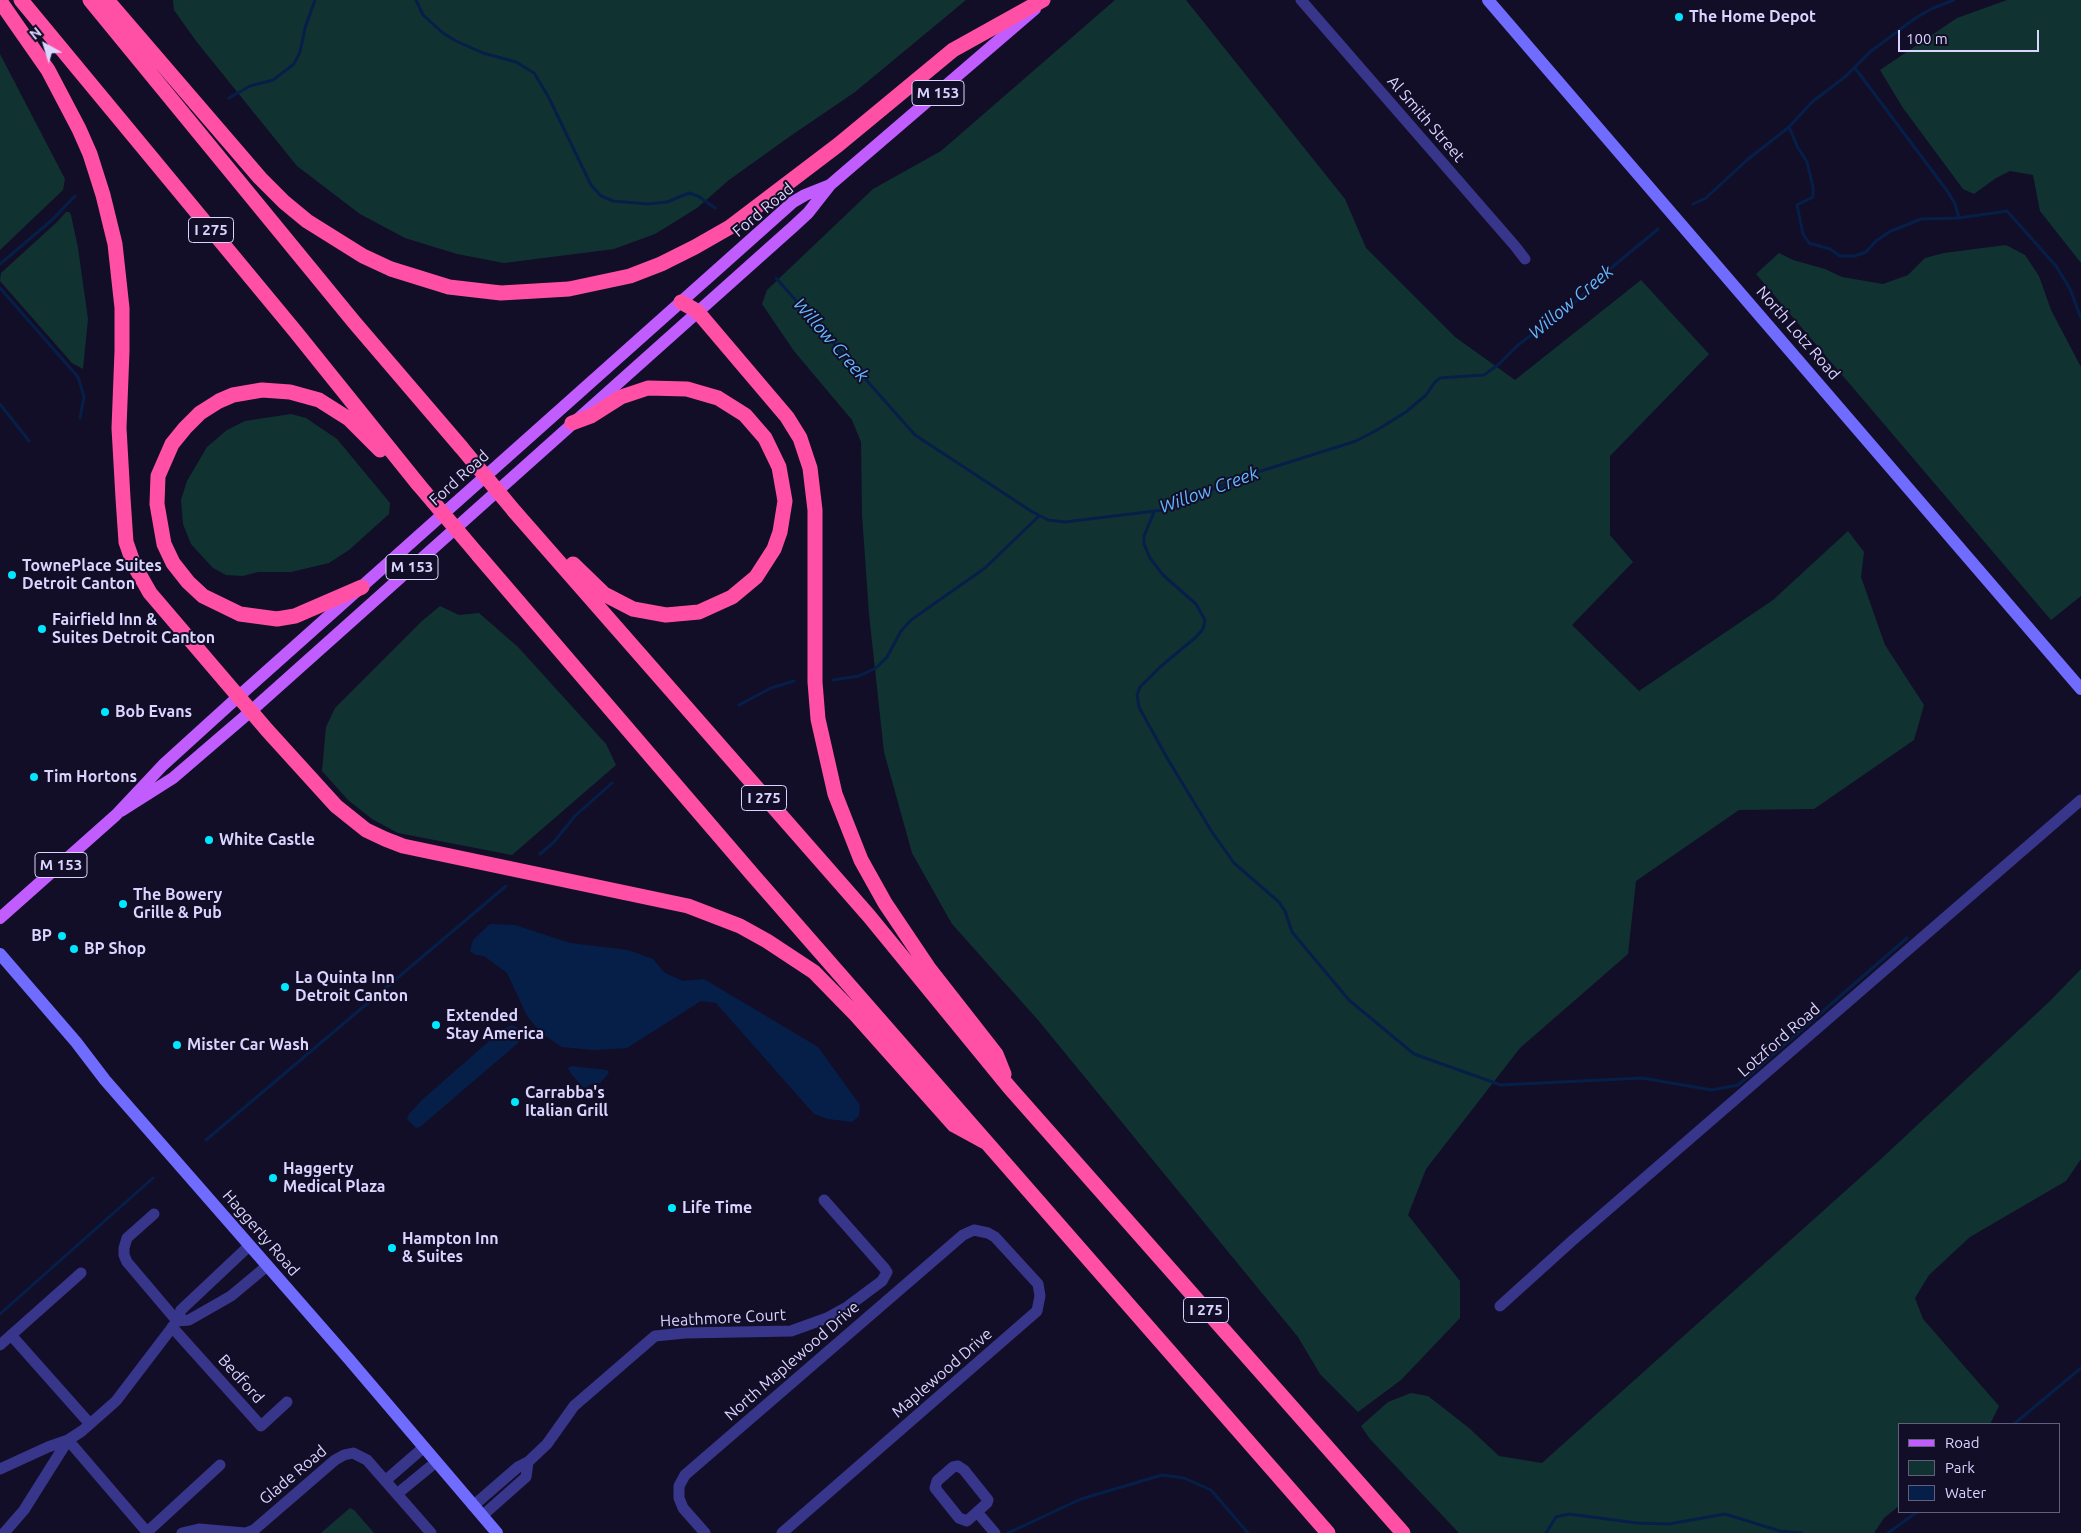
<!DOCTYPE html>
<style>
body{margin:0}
#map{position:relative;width:2081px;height:1533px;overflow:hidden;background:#120e28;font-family:Ubuntu,sans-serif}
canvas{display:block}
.legend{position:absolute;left:1898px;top:1423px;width:162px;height:90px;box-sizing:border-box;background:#120e28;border:1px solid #625e7e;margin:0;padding:6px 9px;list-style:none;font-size:15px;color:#dad5ff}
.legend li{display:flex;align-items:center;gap:10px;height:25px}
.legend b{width:25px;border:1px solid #625e7e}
.north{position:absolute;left:20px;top:20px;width:50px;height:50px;-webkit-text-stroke:4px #120e28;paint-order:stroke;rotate:321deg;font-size:14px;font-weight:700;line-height:20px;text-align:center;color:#dad5ff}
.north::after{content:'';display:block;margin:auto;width:18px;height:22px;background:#dad5ff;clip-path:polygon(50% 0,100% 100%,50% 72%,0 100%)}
.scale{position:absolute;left:1898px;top:30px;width:141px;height:22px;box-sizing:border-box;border:2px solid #dad5ff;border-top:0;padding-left:6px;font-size:15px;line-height:18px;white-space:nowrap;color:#dad5ff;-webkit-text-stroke:4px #120e28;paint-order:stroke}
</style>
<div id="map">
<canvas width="2081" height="1533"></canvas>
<ul class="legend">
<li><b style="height:6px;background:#c15cff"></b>Road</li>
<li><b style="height:14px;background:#103332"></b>Park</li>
<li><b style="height:14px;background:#061f49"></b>Water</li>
</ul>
<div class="north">N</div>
<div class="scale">100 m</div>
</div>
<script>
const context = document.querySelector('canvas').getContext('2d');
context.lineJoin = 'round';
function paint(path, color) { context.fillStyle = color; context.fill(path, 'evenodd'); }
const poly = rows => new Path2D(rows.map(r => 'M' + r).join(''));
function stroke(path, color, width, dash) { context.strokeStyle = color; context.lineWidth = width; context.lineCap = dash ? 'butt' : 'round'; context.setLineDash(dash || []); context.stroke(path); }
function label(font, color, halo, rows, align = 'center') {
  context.font = font + ' Ubuntu,sans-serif'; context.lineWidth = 4; context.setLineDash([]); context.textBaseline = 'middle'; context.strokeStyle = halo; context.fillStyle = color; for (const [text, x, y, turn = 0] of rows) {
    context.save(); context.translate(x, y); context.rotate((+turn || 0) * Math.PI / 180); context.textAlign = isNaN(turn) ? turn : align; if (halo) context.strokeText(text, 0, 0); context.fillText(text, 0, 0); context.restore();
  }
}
paint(poly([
 [173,0,966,0,855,92,789,137,729,180,697,208,655,234,614,249,504,263,457,254,405,238,360,214,297,166,196,41,174,10],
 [1115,0,1186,0,1345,199,1366,248,1455,337,1515,380,1641,280,1709,354,1610,456,1610,535,1633,562,1572,625,1639,691,1773,600,1848,531,1864,552,1861,577,1885,645,1924,705,1914,740,1814,809,1739,810,1636,881,1628,954,1520,1048,1426,1169,1408,1215,1460,1281,1460,1318,1401,1380,1358,1412,1320,1374,1298,1337,1038,1020,952,924,912,853,884,752,869,614,862,514,861,442,852,420,794,351,762,304,767,290,873,189,941,151],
 [2007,0,2081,0,2081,263,2040,211,2033,175,2010,171,1996,178,1974,194,1963,189,1903,108,1880,70,1957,18],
 [0,54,65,179,63,190,0,250],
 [66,212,69,212,71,215,78,248,88,319,83,369,72,363,0,281,1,273,57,222],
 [2006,245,2025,255,2039,276,2051,310,2081,367,2081,596,2051,620,1756,274,1779,253,1793,260,1825,269,1842,277,1883,284,1908,275,1925,258,1944,253],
 [291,414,306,418,337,439,390,503,389,514,349,550,329,563,291,572,258,572,243,576,226,575,213,568,191,544,183,524,181,500,187,481,207,447,227,430,245,421],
 [440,606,459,615,479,613,518,647,606,744,616,765,512,855,398,833,372,819,348,800,322,771,326,727,335,708,422,621],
 [2081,969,2081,1159,2066,1181,1970,1237,1929,1275,1915,1298,1923,1319,1999,1406,1990,1424,1900,1424,1900,1505,1884,1518,1874,1533,1459,1533,1370,1439,1361,1426,1388,1402,1411,1393,1428,1396,1469,1428,1499,1456,1542,1463,1881,1159,2051,1000],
 [350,1508,354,1510,374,1533,321,1533]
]), '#103332');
paint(poly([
 [490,924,515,925,570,943,628,950,653,959,665,973,683,981,704,979,818,1047,860,1105,859,1116,852,1122,828,1119,814,1114,716,1003,701,1001,627,1048,593,1050,562,1047,542,1034,527,1016,507,973,484,956,476,955,470,951,473,940],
 [512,1025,518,1028,520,1036,518,1043,420,1127,416,1128,407,1119,409,1114,423,1099,503,1029],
 [571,1066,607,1070,609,1073,600,1083,589,1085,586,1088,583,1087,572,1075,568,1068]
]), '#061f49');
stroke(poly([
 [416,0,423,15,443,33,456,41,483,53,516,62,534,73,548,96,591,185,601,196,613,201,648,204,667,202,689,193,698,196,715,208],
 [1855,68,1948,192,1955,204,1959,218],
 [229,98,250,86,273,80,294,64,300,52,305,28,315,0],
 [1789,127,1798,148,1807,162,1813,187,1813,197,1797,205,1803,234,1809,243,1830,249,1840,256,1854,256,1866,252,1876,241,1889,232,1921,219,1959,218,2007,211,2056,266,2070,289,2081,318],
 [1693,204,1706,198,1747,160,1789,127,1812,102,1846,76,1870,52,1914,19,1931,9,1954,0],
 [0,264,52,220,75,196],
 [776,278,915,435,1031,511,1048,520,1065,522,1163,510,1242,477,1356,441,1377,430,1406,412,1426,395,1435,382,1440,378,1484,375,1499,364,1518,345,1573,304,1610,269,1658,229],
 [0,288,78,377,84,397,80,418],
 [0,404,29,441],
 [1154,512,1144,536,1144,544,1150,558,1163,575,1196,604,1205,620,1203,629,1196,637,1160,667,1140,687,1137,695,1139,707,1167,758,1212,832,1234,863,1279,902,1285,911,1292,932,1349,1000,1414,1054,1501,1085,1642,1078,1712,1090,1738,1085,1907,938],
 [833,680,859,676,876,668,887,657,901,631,911,620,985,568,1039,516],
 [739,705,771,688,794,681],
 [540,854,554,842,575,816,612,783],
 [206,1140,506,886],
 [0,1314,153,1178],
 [2014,1424,2081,1368],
 [1008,1533,1081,1499,1162,1475,1184,1478,1211,1490,1248,1533],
 [1546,1533,1556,1517,1569,1514,1637,1523,1669,1524,1725,1514,1780,1531,1802,1533],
 [1888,1533,1917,1512]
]), '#061f49', 3);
stroke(poly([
 [1301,0,1515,246,1525,259],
 [154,1214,127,1238,124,1248,124,1255,127,1262,177,1321],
 [1500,1306,1573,1240,2081,800],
 [177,1321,189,1320,231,1296,267,1266],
 [172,1327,261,1426,287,1402],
 [11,1335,90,1424],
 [0,1345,81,1273],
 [958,1466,964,1470,988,1500,987,1503,967,1521,959,1518,935,1488,937,1481,953,1467,958,1466],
 [0,1469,48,1447,68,1440,24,1510,4,1533],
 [385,1481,423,1448],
 [397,1494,436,1462],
 [473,1506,518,1467,528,1462,547,1444,574,1406,655,1336,685,1333,791,1331,827,1318,847,1307,882,1281,887,1272,885,1269,824,1200],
 [977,1512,995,1533],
 [482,1516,526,1477,528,1462],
 [147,1532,68,1440,82,1431,116,1401,177,1321,181,1310,249,1246],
 [146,1533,220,1465],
 [182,1533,199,1529,245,1533],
 [246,1533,254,1530,335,1460,344,1455,353,1453,367,1460,431,1533],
 [705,1533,683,1508,679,1498,679,1486,685,1475,963,1235,974,1230,988,1233,995,1237,1038,1284,1040,1296,1037,1311,782,1533]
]), '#38368b', 11);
stroke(poly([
 [1488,0,2081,689],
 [0,954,76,1042,105,1080,348,1358,497,1533]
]), '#6f6cff', 12);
stroke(poly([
 [121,811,173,778,251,711,794,226,808,213,830,185,1035,9],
 [0,918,116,815,163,765,239,696,793,202,805,195,830,185]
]), '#c15cff', 12);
stroke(poly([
 [21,0,295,331,418,484],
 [90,0,354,322,461,447],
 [107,0,260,178,284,202,307,221,363,256,391,269,449,287,501,293,569,289,630,276,661,264,695,247,730,227,838,145,953,50,1043,0],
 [0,1,48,70,79,129,90,154,103,195,115,244,122,308,122,351,119,428,123,498,126,542,134,565,150,593,267,730,336,806,366,830,385,839,403,846,688,906,740,926,767,941,814,972,856,1015,954,1125,987,1143],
 [681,302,697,311,787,417,800,438,810,468,815,510,815,682,818,719,835,794,861,860,885,903,928,967,996,1054,1004,1074],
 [572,423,591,416,621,397,648,388,687,389,718,398,745,415,765,438,779,467,785,501,780,532,774,549,756,577,732,597,699,612,666,615,633,609,604,594,573,564],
 [515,512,869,916,1009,1087,1403,1533],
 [479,556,752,874,1328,1533],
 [362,587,295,616,277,619,240,614,203,596,188,582,173,563,164,544,157,504,158,476,172,444,185,428,200,413,219,401,233,395,262,390,290,392,319,400,349,419,380,450]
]), '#ff50a5', 15);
stroke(poly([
 [461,447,515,512],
 [418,484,479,556]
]), '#ff50a5', 15);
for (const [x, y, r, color] of [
 [1679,17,5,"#01e7ff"],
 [12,575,5,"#01e7ff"],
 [42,629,5,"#01e7ff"],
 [105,712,5,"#01e7ff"],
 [34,777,5,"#01e7ff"],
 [209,840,5,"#01e7ff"],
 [123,904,5,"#01e7ff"],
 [62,936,5,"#01e7ff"],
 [74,949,5,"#01e7ff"],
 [285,987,5,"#01e7ff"],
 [436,1025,5,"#01e7ff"],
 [177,1045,5,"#01e7ff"],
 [515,1102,5,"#01e7ff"],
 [273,1178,5,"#01e7ff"],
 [672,1208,5,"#01e7ff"],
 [392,1248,5,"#01e7ff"]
]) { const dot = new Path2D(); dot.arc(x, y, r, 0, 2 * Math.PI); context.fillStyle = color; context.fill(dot); stroke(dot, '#120e28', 2); }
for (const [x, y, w] of [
 [938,93,52],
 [211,230,45],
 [412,567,52],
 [764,798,45],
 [61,865,52],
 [1206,1310,45]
]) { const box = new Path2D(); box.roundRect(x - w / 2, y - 12.5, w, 25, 4); context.fillStyle = '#120e28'; context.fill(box); stroke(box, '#dad5ff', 1); }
label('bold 15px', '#dad5ff', null, [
 ["M 153",938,93],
 ["I 275",211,230],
 ["M 153",412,567],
 ["I 275",764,798],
 ["M 153",61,865],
 ["I 275",1206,1310]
]);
label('bold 16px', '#dad5ff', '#120e28', [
 ["The Home Depot",1689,17],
 ["TownePlace Suites",22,566],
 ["Detroit Canton",22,584],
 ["Fairfield Inn &",52,620],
 ["Suites Detroit Canton",52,638],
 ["Bob Evans",115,712],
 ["Tim Hortons",44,777],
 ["White Castle",219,840],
 ["The Bowery",133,895],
 ["Grille & Pub",133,913],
 ["BP",52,936,"right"],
 ["BP Shop",84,949],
 ["La Quinta Inn",295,978],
 ["Detroit Canton",295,996],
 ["Extended",446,1016],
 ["Stay America",446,1034],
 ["Mister Car Wash",187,1045],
 ["Carrabba's",525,1093],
 ["Italian Grill",525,1111],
 ["Haggerty",283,1169],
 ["Medical Plaza",283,1187],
 ["Life Time",682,1208],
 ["Hampton Inn",402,1239],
 ["& Suites",402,1257]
], 'left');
label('16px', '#dad5ff', '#120e28', [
 ["Al Smith Street",1426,119,49],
 ["Ford Road",763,210,-40],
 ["North Lotz Road",1798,333,49],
 ["Ford Road",459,478,-42],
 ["Lotzford Road",1779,1040,-41],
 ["Haggerty Road",261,1233,49],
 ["Heathmore Court",723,1318,-3],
 ["North Maplewood Drive",792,1361,-41],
 ["Maplewood Drive",942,1373,-41],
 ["Bedford",241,1379,48],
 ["Glade Road",293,1475,-40]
]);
label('italic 18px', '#63b8ff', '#120e28', [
 ["Willow Creek",1571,302,-40],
 ["Willow Creek",831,340,49],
 ["Willow Creek",1209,490,-20]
]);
</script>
